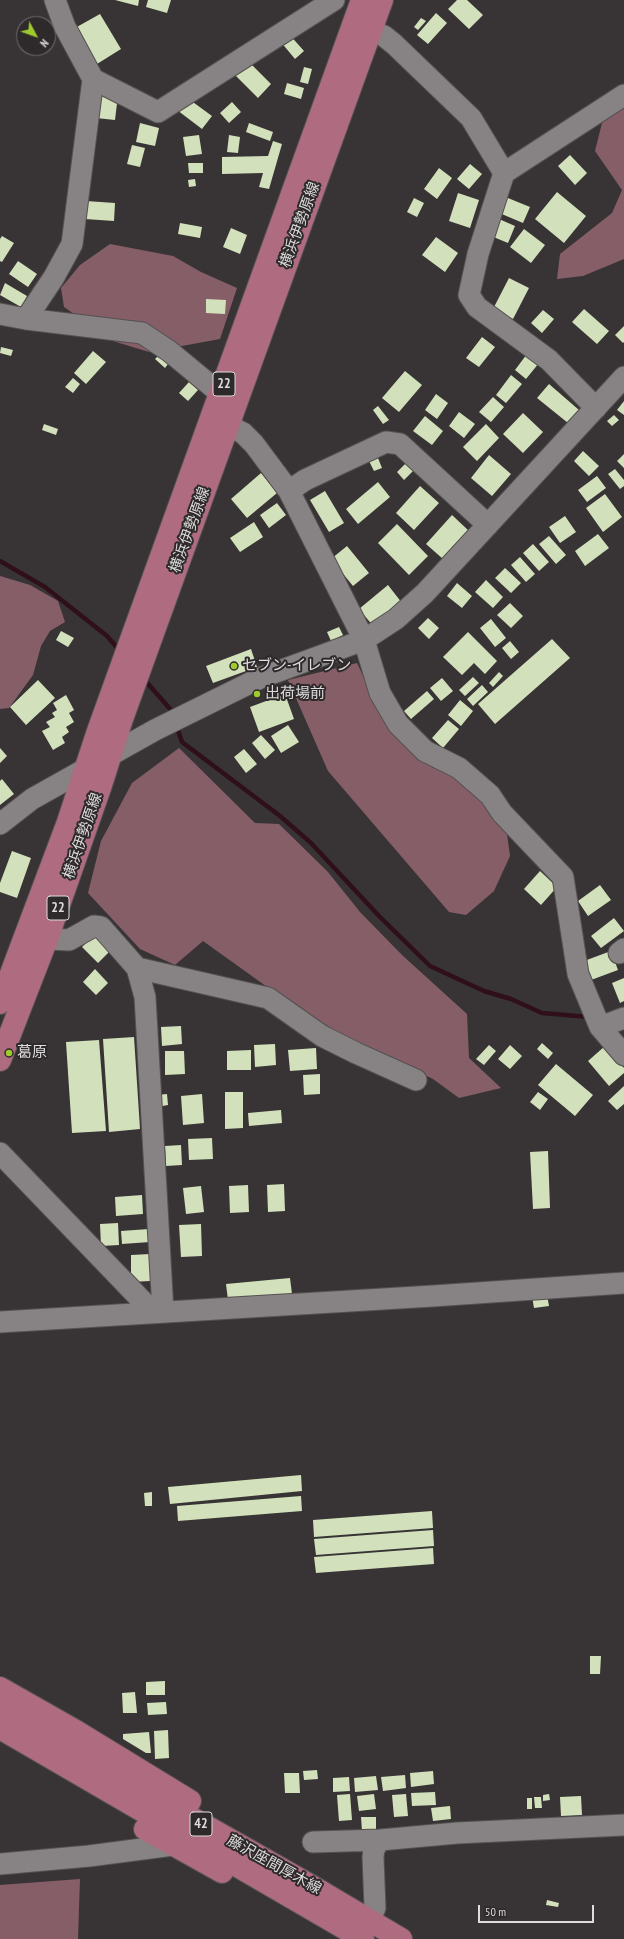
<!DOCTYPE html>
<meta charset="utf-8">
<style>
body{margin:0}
#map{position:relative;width:624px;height:1939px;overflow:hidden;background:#383435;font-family:"PT Sans Narrow",sans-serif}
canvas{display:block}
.north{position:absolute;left:16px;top:16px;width:40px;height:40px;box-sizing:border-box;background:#2e2a2b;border:1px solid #747171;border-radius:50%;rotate:131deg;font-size:11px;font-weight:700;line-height:16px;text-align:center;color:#dddbdb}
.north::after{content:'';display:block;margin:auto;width:14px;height:18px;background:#9eca2e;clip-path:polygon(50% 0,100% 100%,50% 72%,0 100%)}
.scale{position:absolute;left:478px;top:1905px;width:116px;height:18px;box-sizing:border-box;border:2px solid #dddbdb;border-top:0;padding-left:5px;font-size:12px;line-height:14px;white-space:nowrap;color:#dddbdb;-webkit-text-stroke:3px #2e2a2b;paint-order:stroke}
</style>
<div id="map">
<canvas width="624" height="1939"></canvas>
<div class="north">N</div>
<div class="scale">50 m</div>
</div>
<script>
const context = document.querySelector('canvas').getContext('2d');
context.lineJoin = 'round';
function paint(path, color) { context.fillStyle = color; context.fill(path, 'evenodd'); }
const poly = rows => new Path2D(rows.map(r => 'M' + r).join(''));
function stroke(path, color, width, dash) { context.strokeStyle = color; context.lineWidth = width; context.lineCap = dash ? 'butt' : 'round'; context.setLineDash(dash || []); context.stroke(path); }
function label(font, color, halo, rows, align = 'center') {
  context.font = font + ' "PT Sans Narrow","Noto Sans JP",sans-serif'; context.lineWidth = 4; context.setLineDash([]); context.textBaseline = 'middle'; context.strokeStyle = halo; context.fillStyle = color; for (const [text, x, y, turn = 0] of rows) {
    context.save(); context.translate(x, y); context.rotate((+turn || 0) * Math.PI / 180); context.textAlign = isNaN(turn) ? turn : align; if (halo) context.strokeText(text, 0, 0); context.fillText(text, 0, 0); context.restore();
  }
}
paint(poly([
 [624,106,624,259,583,276,557,279,560,254,612,213,622,190,595,151,603,119],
 [110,244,173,256,201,272,237,288,220,339,149,352,113,341,64,307,61,288,80,265],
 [0,576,30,585,58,601,65,622,50,631,41,646,33,675,9,708,0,709],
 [357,663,384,720,433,768,451,772,483,801,507,834,510,856,494,891,466,915,449,912,328,771,288,680],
 [179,748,255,823,279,824,328,872,360,912,402,955,467,1014,469,1058,501,1088,459,1098,433,1079,340,1034,270,989,203,941,175,965,140,949,88,893,101,841,132,783],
 [80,1879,78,1939,0,1939,0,1885]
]), '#865e68');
stroke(poly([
 [0,561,45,587,107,636,120,651],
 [143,678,171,710,173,716],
 [176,725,182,742,280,816,311,843,380,917,430,966,484,991,511,999,542,1013,589,1017]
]), '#2f0f19', 4.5);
paint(poly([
 [115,0,139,0,138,6],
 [148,0,171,0,167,13,146,7],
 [457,0,467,0,483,15,469,29,448,9],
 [436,13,447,23,428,44,417,35],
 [100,14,121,49,97,64,75,28],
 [421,18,426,21,418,30,414,27],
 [288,33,304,51,295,59,280,41],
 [245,58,271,84,258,98,232,72],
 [304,67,312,69,308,84,300,82],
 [287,83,304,88,301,99,284,94],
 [99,93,118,95,115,120,96,118],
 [186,97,212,116,202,129,177,110],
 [232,102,241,112,229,123,220,113],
 [140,123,159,128,155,146,136,142],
 [249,123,273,132,270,141,246,132],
 [199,135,202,154,186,156,183,137],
 [229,135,240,137,238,153,227,152],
 [273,141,282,144,269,189,259,187,263,173,222,174,222,157,268,156],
 [132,145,145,148,140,167,127,164],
 [570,155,587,173,575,185,558,166],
 [188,163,203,163,203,173,189,173],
 [470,164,482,174,469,189,457,179],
 [439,168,452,178,437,199,424,189],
 [195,179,196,186,189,187,188,180],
 [557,192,586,216,564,243,535,219],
 [458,193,479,200,470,228,449,221],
 [503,196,530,207,523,223,497,212],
 [414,198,424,203,417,217,407,212],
 [86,201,115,203,114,221,85,219],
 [499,219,515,226,508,243,491,236],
 [180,223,202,227,200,238,178,234],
 [231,228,247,235,240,254,223,247],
 [524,229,545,245,531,263,510,247],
 [2,236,14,243,2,262,0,261,0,239],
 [436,237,458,253,445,272,422,255],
 [18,261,37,274,28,287,9,274],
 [509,278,529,288,513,319,493,309],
 [5,283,27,296,21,307,0,295],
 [206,299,226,300,225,314,206,313],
 [584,309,609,331,597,344,572,322],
 [543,310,554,319,542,333,531,323],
 [624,326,624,342,623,343,615,335],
 [482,337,495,347,479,367,466,358],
 [1,347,13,350,11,356,0,353],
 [93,351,106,362,86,384,74,373],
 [162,352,171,360,165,368,155,359],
 [527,354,539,363,526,379,515,370],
 [405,371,422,385,399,412,382,398],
 [511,375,522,384,506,403,496,395],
 [73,378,80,384,73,393,65,387],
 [189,382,198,390,188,401,179,393],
 [549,384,579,410,568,423,537,398],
 [436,394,448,403,437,419,425,410],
 [493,397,504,407,491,422,479,412],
 [624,401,624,415,617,410],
 [378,406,389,420,383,424,373,410],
 [459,412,475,424,464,438,449,426],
 [523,413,543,432,523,453,503,434],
 [614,415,619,420,612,426,607,421],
 [425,416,443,431,432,445,413,431],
 [44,424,58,429,56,435,42,430],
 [486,424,499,438,477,461,463,447],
 [583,451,599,466,589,476,574,461],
 [376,453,382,468,374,471,367,457],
 [624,454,624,468,617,461],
 [489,455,511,474,492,496,471,478],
 [406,463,414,470,404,480,397,472],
 [615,469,624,480,624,486,620,489,608,474],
 [261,473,277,493,247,518,231,499],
 [597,476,606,488,587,502,578,490],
 [378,482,390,497,358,524,346,509],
 [420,486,439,503,414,530,396,513],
 [325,491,344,523,329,532,310,500],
 [605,494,622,517,603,532,586,508],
 [277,503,286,515,269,528,260,515],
 [452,515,469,531,443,559,426,544],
 [565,516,576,532,560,543,549,527],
 [254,522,263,537,240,552,230,538],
 [397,524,428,556,409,575,378,543],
 [598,534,609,548,585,566,575,551],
 [549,536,566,555,556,564,539,544],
 [533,544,549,562,539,571,523,553],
 [347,546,369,573,353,586,331,559],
 [520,557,535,574,526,582,511,565],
 [505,568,521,583,511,593,495,578],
 [486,580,503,597,493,608,475,592],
 [457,583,472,596,462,608,447,596],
 [388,585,402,603,374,627,359,609],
 [510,603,523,616,511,628,497,615],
 [428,618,439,628,429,639,418,628],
 [491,619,506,638,495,647,480,628],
 [339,627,343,635,331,641,327,632],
 [61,631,74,638,68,647,56,640],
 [468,632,497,661,485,674,474,663,462,675,443,657],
 [552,639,570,658,495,724,478,704],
 [510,641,519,652,511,659,502,648],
 [251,649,257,667,213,683,206,666],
 [499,672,503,676,493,687,489,683],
 [473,677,479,683,465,696,459,690],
 [442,678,453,691,441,701,430,688],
 [38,680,55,698,26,725,10,707],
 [482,685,488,692,473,706,467,699],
 [427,691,434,699,411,719,404,711],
 [285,694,294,719,259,732,250,707],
 [66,695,74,710,69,713,74,722,66,727,69,732,62,737,65,743,53,750,42,731,50,727,46,722,55,717,52,713,57,710,53,703],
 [460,700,473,711,461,726,448,715],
 [448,720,459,729,443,748,432,738],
 [288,725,299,742,281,753,271,736],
 [261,735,275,750,265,759,252,743],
 [0,748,7,756,0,763],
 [244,749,257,764,246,773,234,757],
 [2,779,14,794,0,805,0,781],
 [12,851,31,858,17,898,0,892,0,883],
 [540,871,557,887,541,905,524,889],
 [600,885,611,900,588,916,578,901],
 [614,918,624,931,601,948,591,936],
 [95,934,111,950,98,963,82,947],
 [611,951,618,970,591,980,584,961],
 [95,969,108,983,96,995,83,982],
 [624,978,624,1001,620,1003,612,983],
 [181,1026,182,1044,162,1046,161,1027],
 [134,1037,140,1129,109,1132,103,1039],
 [99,1040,106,1131,72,1133,66,1042],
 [542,1043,553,1053,548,1059,537,1049],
 [275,1044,276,1065,255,1067,254,1045],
 [489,1045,496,1051,484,1065,476,1059],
 [510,1045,522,1056,510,1069,498,1059],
 [605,1046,624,1068,624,1073,609,1086,588,1061],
 [316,1048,317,1069,290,1071,288,1050],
 [251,1050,251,1070,227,1070,227,1051],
 [165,1051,184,1051,185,1074,165,1075],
 [556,1064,593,1095,575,1116,538,1085],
 [320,1074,320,1094,304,1095,303,1075],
 [624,1086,624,1104,617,1110,608,1101],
 [225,1092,243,1092,243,1128,225,1129],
 [538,1092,548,1099,540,1110,530,1102],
 [167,1094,168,1105,157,1107,156,1095],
 [202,1094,204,1123,183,1125,181,1096],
 [281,1110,282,1123,249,1126,248,1113],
 [212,1138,213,1159,189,1160,188,1139],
 [181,1145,182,1165,166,1166,165,1146],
 [548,1151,550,1208,533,1209,530,1152],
 [284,1184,285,1211,268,1212,267,1185],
 [248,1185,249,1212,230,1213,229,1186],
 [201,1186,204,1212,186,1214,183,1188],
 [142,1195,143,1214,116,1216,115,1197],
 [118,1223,119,1245,101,1246,100,1224],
 [201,1224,202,1256,181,1257,179,1225],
 [149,1229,150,1242,122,1244,121,1231],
 [150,1254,150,1281,131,1282,131,1255],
 [290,1278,292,1294,228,1300,226,1284],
 [547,1295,549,1306,534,1308,532,1296],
 [301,1475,302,1491,170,1504,168,1487],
 [152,1492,152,1506,145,1506,144,1493],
 [301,1496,302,1511,178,1521,177,1506],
 [432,1511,433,1528,314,1537,313,1520],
 [433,1530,434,1546,316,1555,314,1539],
 [433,1548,434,1564,316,1573,314,1557],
 [590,1656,601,1656,600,1674,590,1674],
 [165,1681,165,1695,146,1695,146,1682],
 [135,1692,137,1713,123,1713,122,1693],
 [166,1702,167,1714,148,1715,147,1703],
 [168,1730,169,1758,155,1759,154,1731],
 [149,1732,151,1753,146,1753,123,1739,123,1734],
 [317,1770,318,1779,304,1780,303,1771],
 [433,1771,434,1784,411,1787,410,1773],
 [284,1773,299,1773,300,1793,285,1793],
 [405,1775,406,1788,383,1791,381,1777],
 [376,1776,378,1790,355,1792,354,1778],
 [349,1777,350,1791,333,1792,333,1778],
 [435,1792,436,1805,412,1806,411,1793],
 [350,1794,352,1820,339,1821,337,1795],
 [374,1794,376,1809,359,1811,357,1796],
 [406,1794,408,1816,394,1817,392,1795],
 [549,1794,550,1800,543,1801,543,1795],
 [581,1796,582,1815,561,1816,560,1797],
 [534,1797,541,1797,542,1808,535,1808],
 [527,1798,532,1798,532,1809,527,1809],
 [450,1806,451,1819,433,1821,431,1808],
 [361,1817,376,1817,376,1831,362,1831],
 [547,1900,559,1903,558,1907,546,1905]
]), '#d2e1bb');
const minor = poly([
 [55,0,65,27,93,79,158,112,334,0],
 [371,30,384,36,394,44,471,118,504,173],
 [0,314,26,319,142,333,169,351,221,394],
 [26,319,54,277,72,244,93,79],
 [596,408,549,360,477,307,469,295,478,254,504,173,624,95],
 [227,425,243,433,254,444,289,491,364,640,380,693,398,724,425,751,459,768,490,795,502,813,563,877,578,974,600,1027,624,1055],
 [289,491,305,480,386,442,400,444,488,525],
 [0,824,32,799,155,730,260,678,364,640,396,619,425,593,624,377],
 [47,939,69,940,94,926,101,927,137,968,145,997,163,1311],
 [619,953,624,949],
 [137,968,268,998,322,1036,356,1053,416,1080],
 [600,1027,624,1018],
 [0,1153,153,1312],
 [0,1322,433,1296,624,1283],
 [313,1842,380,1840],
 [0,1864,89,1856,173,1845],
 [369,1921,375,1908,373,1857,374,1849,380,1840,457,1833,624,1825]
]);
const major = poly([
 [0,1003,68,822,98,731,362,0],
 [0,1060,47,939,101,785,122,719,382,0],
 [0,1688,74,1730,190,1801],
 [0,1709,315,1888,401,1939],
 [0,1728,363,1939],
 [145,1829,222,1872]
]);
stroke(minor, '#545151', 23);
stroke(major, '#545151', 24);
stroke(minor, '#878283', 21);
stroke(major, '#af6c80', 22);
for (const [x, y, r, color] of [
 [234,666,4,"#9eca2e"],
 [257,694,4,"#9eca2e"],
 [9,1053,4,"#9eca2e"]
]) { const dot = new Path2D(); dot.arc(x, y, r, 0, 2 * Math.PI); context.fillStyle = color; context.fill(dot); stroke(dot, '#2e2a2b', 1.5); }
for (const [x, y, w] of [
 [224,384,22],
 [58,908,22],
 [201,1824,22]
]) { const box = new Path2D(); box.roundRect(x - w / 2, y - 12, w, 24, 3); context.fillStyle = '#2e2a2b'; context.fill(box); stroke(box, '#dddbdb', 1); }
label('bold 14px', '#dddbdb', null, [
 ["22",224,384],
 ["22",58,908],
 ["42",201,1824]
]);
label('15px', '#dddbdb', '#2e2a2b', [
 ["横浜伊勢原線",300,225,-70],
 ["横浜伊勢原線",190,530,-70],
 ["横浜伊勢原線",83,836,-71],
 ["藤沢座間厚木線",274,1865,29]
]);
label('15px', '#dddbdb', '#2e2a2b', [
 ["セブン-イレブン",242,666],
 ["出荷場前",265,694],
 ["葛原",17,1053]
], 'left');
</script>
